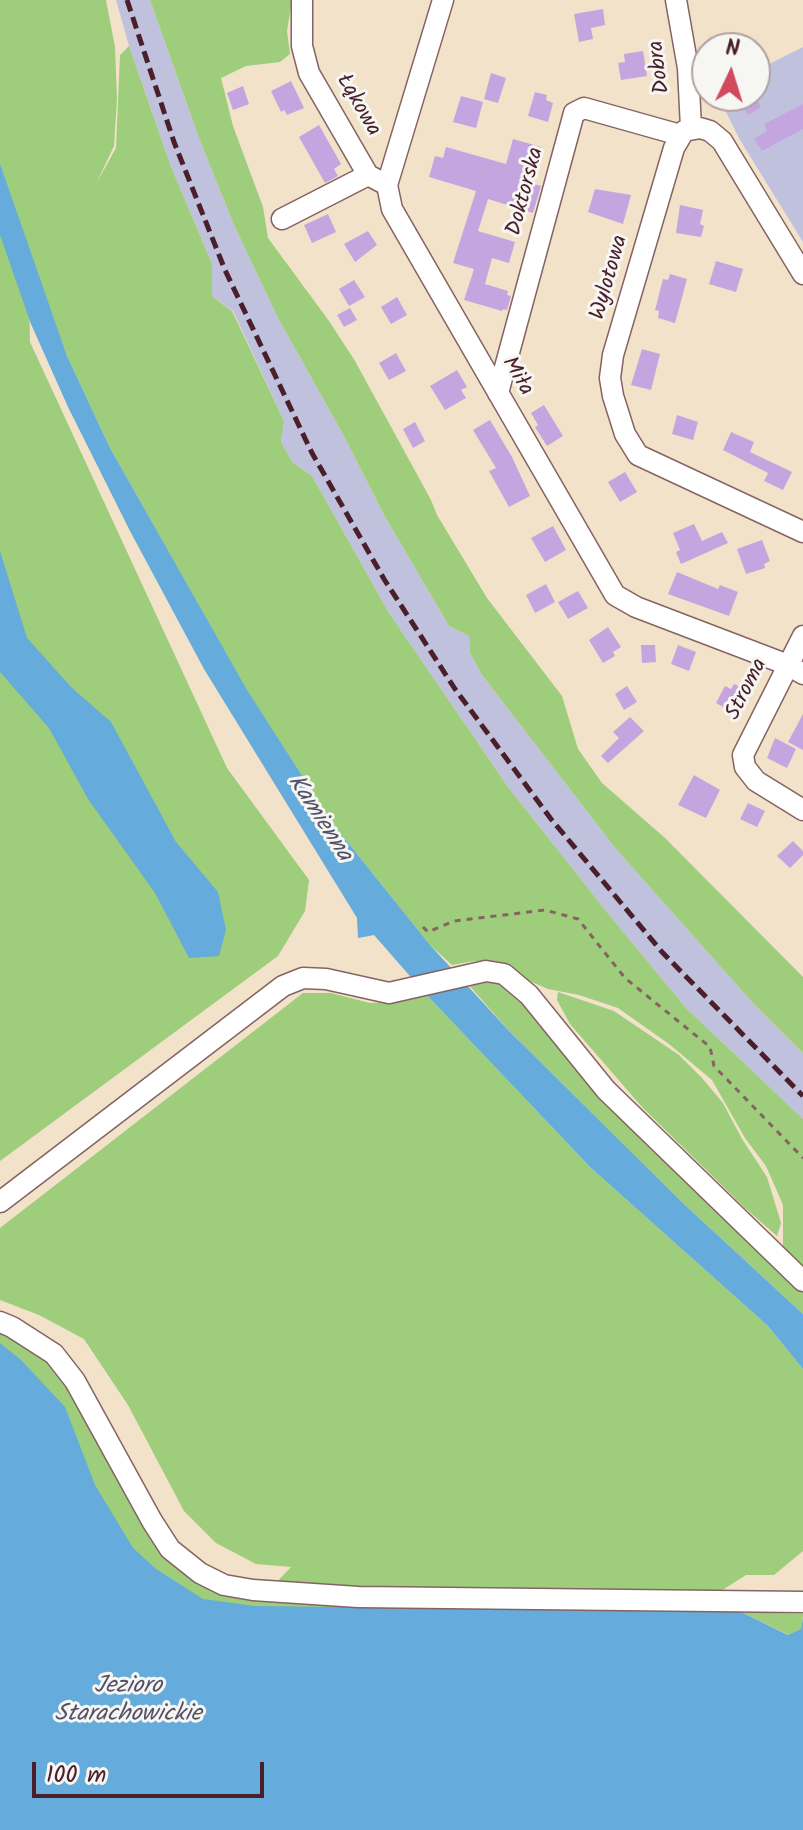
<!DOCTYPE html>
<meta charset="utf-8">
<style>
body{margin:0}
#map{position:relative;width:803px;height:1830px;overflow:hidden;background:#f2e2c9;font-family:Kalam,sans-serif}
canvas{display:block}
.north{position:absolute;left:691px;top:32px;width:80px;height:80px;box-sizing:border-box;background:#f6f6f2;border:2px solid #b1a0a2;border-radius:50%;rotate:4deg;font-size:22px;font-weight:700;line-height:32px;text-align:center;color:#4a1f2b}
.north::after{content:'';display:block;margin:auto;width:28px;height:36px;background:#d1495b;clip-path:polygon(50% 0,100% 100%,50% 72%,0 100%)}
.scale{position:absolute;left:32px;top:1762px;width:232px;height:36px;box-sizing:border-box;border:4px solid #4a1f2b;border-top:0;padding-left:10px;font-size:24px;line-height:28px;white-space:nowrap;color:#4a1f2b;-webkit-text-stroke:6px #f6f6f2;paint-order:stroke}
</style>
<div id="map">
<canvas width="803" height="1830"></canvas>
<div class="north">N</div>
<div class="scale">100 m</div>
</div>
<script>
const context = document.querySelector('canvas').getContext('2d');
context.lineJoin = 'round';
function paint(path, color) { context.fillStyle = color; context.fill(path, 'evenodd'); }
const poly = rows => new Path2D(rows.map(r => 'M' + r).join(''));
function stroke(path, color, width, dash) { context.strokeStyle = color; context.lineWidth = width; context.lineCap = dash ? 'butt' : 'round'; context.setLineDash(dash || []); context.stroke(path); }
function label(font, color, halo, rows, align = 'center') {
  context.font = font + ' Kalam,sans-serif'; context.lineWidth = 6; context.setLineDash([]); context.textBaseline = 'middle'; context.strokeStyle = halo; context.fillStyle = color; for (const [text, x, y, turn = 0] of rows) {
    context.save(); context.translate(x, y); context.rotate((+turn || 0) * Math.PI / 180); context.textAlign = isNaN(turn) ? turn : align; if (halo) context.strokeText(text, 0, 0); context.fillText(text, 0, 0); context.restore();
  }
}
paint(poly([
 [116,0,150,0,199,138,234,225,277,316,345,438,384,515,449,626,469,636,470,653,482,675,616,849,752,1002,803,1053,803,1119,686,1008,610,916,508,787,389,613,312,476,292,462,281,442,284,421,233,311,212,296,212,264,170,164,129,46],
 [803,47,803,242,740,140,718,96,755,96,755,71]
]), '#c0c2dd');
paint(poly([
 [0,0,106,0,115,47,117,99,114,146,96,184,116,148,120,55,129,46,170,164,212,264,212,296,232,311,284,421,281,442,292,462,312,476,389,613,508,787,610,916,686,1008,803,1119,803,1271,783,1250,783,1205,766,1166,745,1138,712,1080,669,1044,618,1008,579,995,548,989,527,980,501,963,475,961,452,965,430,945,333,824,247,691,110,448,67,356,28,249,30,342,227,768,309,880,305,911,278,956,0,1161],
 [150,0,292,0,287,31,290,54,280,62,246,66,221,78,233,126,263,207,268,238,329,321,355,361,431,500,437,515,487,598,562,696,578,749,602,783,665,838,803,977,803,1053,752,1002,616,849,482,675,470,653,469,636,449,626,384,515,345,438,277,316,234,225,199,138],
 [471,977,498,980,513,989,803,1290,803,1314,686,1206,509,1031,468,984],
 [423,991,590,1167,768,1326,803,1369,803,1551,774,1575,746,1575,346,1830,0,1830,0,1332,48,1352,164,1553,260,1600,291,1567,256,1564,216,1543,184,1511,128,1405,84,1339,39,1315,0,1300,0,1228,303,993,331,993,370,1003,402,1001],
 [558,992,614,1011,679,1055,702,1078,723,1103,742,1139,767,1177,781,1223,777,1236,745,1208,642,1107,570,1024,557,1000],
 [741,1612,803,1614,803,1617,801,1629,789,1635]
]), '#9ecd7b');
paint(poly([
 [0,164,67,356,110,448,247,690,333,824,430,945,509,1031,686,1206,803,1314,803,1369,768,1326,590,1167,423,991,374,935,358,938,357,918,204,669,130,531,68,407,31,324,0,235],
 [0,551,27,638,72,688,111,722,176,842,218,892,226,930,219,956,189,958,155,893,88,799,49,728,0,672],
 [0,1343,21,1360,65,1407,95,1485,133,1548,156,1569,203,1599,254,1606,741,1612,788,1635,801,1629,803,1618,803,1830,0,1830]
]), '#65abdb');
paint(poly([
 [603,9,605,25,591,28,593,39,579,42,574,14],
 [643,51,647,76,621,80,618,63,625,62,624,54],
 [491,73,506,78,498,103,484,99],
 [291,81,304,108,287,115,284,110,281,112,271,91],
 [243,86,249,104,233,110,227,93],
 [535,92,547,95,546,100,553,103,548,122,528,116],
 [461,96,483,102,476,128,453,122],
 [737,96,755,96,761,107,748,115],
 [803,104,803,129,762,151,754,139,767,131,764,124],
 [319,125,341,164,334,169,338,176,325,183,299,137],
 [513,139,541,147,531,183,541,186,533,213,488,199,478,231,515,242,509,263,492,258,485,284,508,291,507,295,511,296,507,310,503,309,502,311,464,300,474,269,453,263,476,191,429,177,435,156,443,158,446,147,506,164],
 [595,189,631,195,623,224,588,212],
 [680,205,703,210,700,224,704,226,701,237,676,233],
 [328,214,336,232,312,243,304,225],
 [368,231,377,245,355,262,344,244],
 [716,261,743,269,736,292,709,284],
 [670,274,687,279,675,323,658,318,659,311,655,310,663,279,668,280],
 [354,280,365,297,349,306,339,289],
 [397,297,407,315,391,324,381,307],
 [350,308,357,320,344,327,337,315],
 [642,349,660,354,651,390,631,385],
 [396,353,406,371,389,380,379,363],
 [457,370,467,387,461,390,466,398,445,410,430,386],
 [544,405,563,436,547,446,535,427,538,425,531,413],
 [677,415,698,422,693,440,672,434],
 [490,420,512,457,530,496,509,507,489,471,496,468,473,430],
 [415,422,425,441,413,448,403,429],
 [731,432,754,442,750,452,792,472,783,490,764,481,768,473,723,450],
 [625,472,637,492,620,502,608,482],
 [694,524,702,541,722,532,728,543,681,564,676,552,680,550,673,533],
 [553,526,566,550,545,562,531,538],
 [762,540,770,561,764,564,765,568,746,574,737,549],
 [677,572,718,589,720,585,738,592,729,616,668,594],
 [546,584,555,602,535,613,526,595],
 [578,591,588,608,568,619,558,602],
 [608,627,621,647,613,652,615,656,603,663,589,640],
 [641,645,655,645,656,662,642,663],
 [678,645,696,652,689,671,671,664],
 [734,684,745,689,742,695,744,696,736,714,716,703,725,686,731,689],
 [627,686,637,702,624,710,615,694],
 [803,714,803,750,788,742],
 [630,717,644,731,608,763,601,756,619,738,613,732],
 [775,738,796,749,787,768,767,758],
 [694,775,720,790,706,818,678,805],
 [748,803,765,811,757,827,740,819],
 [793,841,803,851,803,855,790,868,777,856]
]), '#c5a5e0');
const minor = poly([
 [302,0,302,46,309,73,368,175,387,185],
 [443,0,387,185,392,209,615,595,636,607,788,665,803,674],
 [676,0,688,68,691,128],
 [282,219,368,175],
 [803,274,722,141,710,131,700,128,684,131,674,148,613,355,610,378,613,396,625,434,638,455,803,532],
 [498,393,574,113,584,108,680,135],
 [803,636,743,755,745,767,756,781,803,810],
 [0,1202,283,986,303,978,326,979,389,993,486,971,504,974,529,995,606,1090,803,1281],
 [0,1322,12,1327,54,1354,75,1381,152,1521,170,1549,200,1573,224,1585,253,1590,358,1597,803,1602]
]);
stroke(minor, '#856362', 23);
stroke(poly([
 [423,927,428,932,454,921,545,910,578,919,625,978,710,1047,714,1066,803,1158]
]), '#856362', 3, [6, 6]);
stroke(minor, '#fff', 20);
stroke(poly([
 [127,0,174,142,225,270,312,453,384,579,455,689,551,819,662,952,803,1096]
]), '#4a1f2b', 5, [12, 6]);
label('22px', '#4a1f2b', '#f6f6f2', [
 ["Dobra",661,67,-97],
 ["Łąkowa",357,106,60],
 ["Doktorska",527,192,-75],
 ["Wylotowa",611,278,-74],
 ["Miła",516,377,60],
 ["Stroma",748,690,-63]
]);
label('italic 24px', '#535069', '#f6f6f2', [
 ["Kamienna",318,819,57],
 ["Jezioro",128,1688],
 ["Starachowickie",128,1716]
]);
</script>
